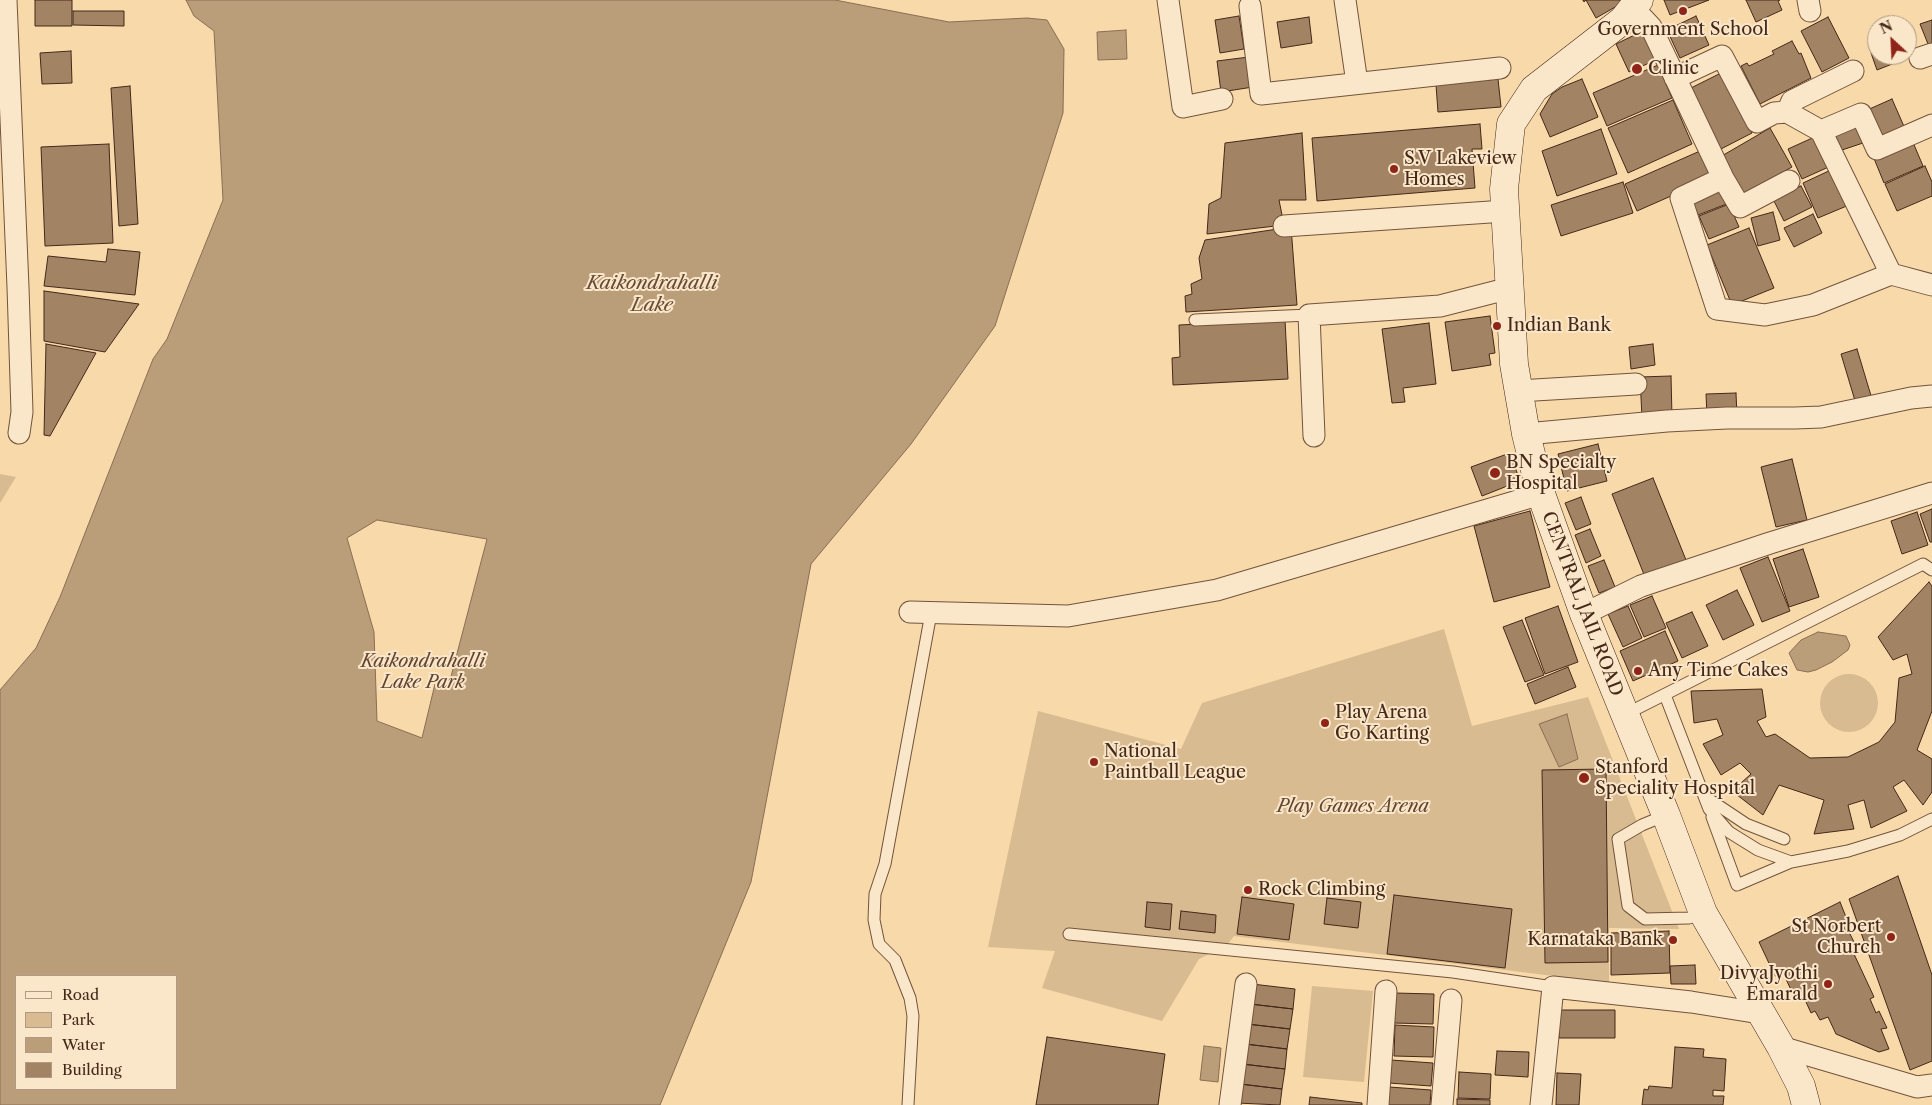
<!DOCTYPE html>
<style>
body{margin:0}
#map{position:relative;width:1932px;height:1105px;overflow:hidden;background:#f7d9aa;font-family:"Libre Caslon Text",serif}
canvas{display:block}
.legend{position:absolute;left:15px;top:975px;width:162px;height:115px;box-sizing:border-box;background:#fae6c8;border:1px solid #b29a82;margin:0;padding:6px 9px;list-style:none;font-size:15px;color:#452819}
.legend li{display:flex;align-items:center;gap:10px;height:25px}
.legend b{width:25px;border:1px solid #b29a82}
.north{position:absolute;left:1867px;top:15px;width:50px;height:50px;box-sizing:border-box;background:#fae6c8;border:1px solid #b29a82;border-radius:50%;rotate:335deg;font-size:14px;font-weight:700;line-height:20px;text-align:center;color:#452819}
.north::after{content:'';display:block;margin:auto;width:18px;height:22px;background:#8f2418;clip-path:polygon(50% 0,100% 100%,50% 72%,0 100%)}
</style>
<div id="map">
<canvas width="1932" height="1105"></canvas>
<ul class="legend">
<li><b style="height:6px;background:#fae6c8"></b>Road</li>
<li><b style="height:14px;background:#d9bb91"></b>Park</li>
<li><b style="height:14px;background:#ba9d79"></b>Water</li>
<li><b style="height:14px;background:#a28464"></b>Building</li>
</ul>
<div class="north">N</div>
</div>
<script>
const context = document.querySelector('canvas').getContext('2d');
context.lineJoin = 'round';
function paint(path, color) { context.fillStyle = color; context.fill(path, 'evenodd'); }
const poly = rows => new Path2D(rows.map(r => 'M' + r).join(''));
function stroke(path, color, width, dash) { context.strokeStyle = color; context.lineWidth = width; context.lineCap = dash ? 'butt' : 'round'; context.setLineDash(dash || []); context.stroke(path); }
function label(font, color, halo, rows, align = 'center') {
  context.font = font + ' "Libre Caslon Text",serif'; context.lineWidth = 4; context.setLineDash([]); context.textBaseline = 'middle'; context.strokeStyle = halo; context.fillStyle = color; for (const [text, x, y, turn = 0] of rows) {
    context.save(); context.translate(x, y); context.rotate((+turn || 0) * Math.PI / 180); context.textAlign = isNaN(turn) ? turn : align; if (halo) context.strokeText(text, 0, 0); context.fillText(text, 0, 0); context.restore();
  }
}
paint(poly([
 [0,474,16,477,0,503],
 [1444,629,1472,726,1588,697,1679,929,1609,928,1609,983,1234,936,1221,953,1211,953,1199,959,1162,1021,1042,988,1055,951,988,947,1038,711,1181,749,1202,703],
 '1820 703a29 29 0 1 1 58 0a29 29 0 1 1-58 0Z',
 [1312,986,1373,991,1364,1082,1303,1077]
]), '#d9bb91');
const water = poly([
 [186,0,835,0,949,22,1027,18,1047,20,1064,49,1063,113,995,326,911,444,811,564,751,882,660,1105,0,1105,0,690,36,648,60,597,153,359,167,339,223,200,214,31,194,16,186,0],
 [377,520,487,539,448,688,435,684,422,738,377,721,374,632,347,538,377,520],
 [176,976,176,1089,16,1089,16,976,176,976],
 [1126,30,1127,59,1098,60,1097,32,1126,30],
 [1818,632,1846,636,1850,645,1848,650,1832,662,1816,670,1808,672,1797,670,1789,653,1801,640,1818,632],
 [1567,714,1578,759,1559,767,1539,724,1567,714],
 [1204,1046,1221,1048,1218,1082,1200,1080,1204,1046]
]);
paint(water, '#ba9d79');
stroke(water, '#8b6e53', 1);
const building = poly([
 [35,0,72,0,72,26,35,26,35,0],
 [1583,0,1623,0,1624,2,1596,18,1586,0,1584,2,1583,0],
 [1664,0,1709,0,1670,15,1664,0],
 [1746,0,1780,0,1778,1,1782,10,1756,22,1746,0],
 [73,11,124,11,124,26,73,25,73,11],
 [1239,16,1244,49,1220,53,1215,20,1239,16],
 [1696,16,1709,45,1680,58,1667,30,1696,16],
 [1309,17,1312,43,1281,48,1277,22,1309,17],
 [1828,17,1849,58,1822,72,1801,31,1828,17],
 [1932,20,1932,48,1930,49,1920,24,1932,20],
 [1645,30,1658,59,1629,72,1616,44,1645,30],
 [1907,39,1909,39,1915,55,1877,70,1871,53,1877,51,1877,55,1907,55,1907,39],
 [1792,41,1799,54,1801,53,1811,78,1760,104,1741,66,1747,63,1749,66,1774,54,1772,51,1792,41],
 [71,51,72,83,42,84,40,53,71,51],
 [1249,57,1253,87,1221,92,1217,61,1249,57],
 [1658,65,1672,98,1607,126,1593,93,1658,65],
 [1721,73,1752,133,1719,150,1687,90,1721,73],
 [1498,79,1501,107,1438,112,1436,85,1498,79],
 [1582,79,1598,117,1550,137,1540,114,1552,94,1562,87,1582,79],
 [130,86,138,224,119,226,111,88,130,86],
 [1892,99,1906,131,1879,143,1865,111,1892,99],
 [1673,100,1692,144,1628,173,1608,128,1673,100],
 [1859,121,1866,142,1839,151,1831,131,1859,121],
 [1480,124,1482,149,1472,149,1475,188,1317,201,1312,138,1480,124],
 [1770,128,1792,167,1741,195,1720,157,1770,128],
 [1601,129,1617,174,1557,196,1542,151,1601,129],
 [1302,133,1306,200,1279,200,1284,225,1207,234,1209,204,1221,198,1225,143,1302,133],
 [1819,135,1833,165,1802,179,1788,149,1819,135],
 [1912,140,1923,166,1884,183,1873,156,1912,140],
 [109,144,113,243,45,246,41,147,109,144],
 [1700,151,1712,178,1637,211,1625,184,1700,151],
 [1925,166,1932,182,1932,196,1897,211,1885,184,1925,166],
 [1833,169,1849,205,1818,218,1803,183,1833,169],
 [1623,182,1633,213,1561,236,1551,205,1623,182],
 [1722,185,1729,203,1698,215,1691,198,1722,185],
 [1801,186,1812,207,1784,221,1773,199,1801,186],
 [1729,204,1739,227,1709,239,1699,216,1729,204],
 [1773,212,1780,240,1758,246,1751,218,1773,212],
 [1813,214,1822,233,1794,247,1784,228,1813,214],
 [1291,227,1297,305,1186,312,1185,296,1192,294,1191,284,1202,279,1199,258,1205,240,1291,227],
 [1749,228,1774,288,1732,305,1707,245,1749,228],
 [108,249,140,252,135,295,44,286,48,256,106,262,108,249],
 [44,291,139,304,105,352,44,341,44,291],
 [1490,316,1495,353,1489,354,1491,365,1452,371,1445,322,1490,316],
 [1285,320,1288,379,1173,385,1172,358,1180,357,1179,325,1285,320],
 [1429,323,1436,384,1403,388,1405,402,1392,403,1382,329,1429,323],
 [46,344,96,353,50,436,44,435,46,344],
 [1653,344,1655,365,1631,369,1629,347,1653,344],
 [1857,349,1872,399,1856,404,1841,354,1857,349],
 [1671,376,1672,417,1642,418,1640,377,1671,376],
 [1736,393,1737,415,1707,416,1706,394,1736,393],
 [1598,444,1607,481,1567,491,1558,454,1598,444],
 [1510,453,1520,481,1482,496,1471,467,1510,453],
 [1792,459,1807,520,1776,527,1761,467,1792,459],
 [1653,478,1686,560,1645,577,1612,494,1653,478],
 [1581,497,1591,524,1576,530,1565,503,1581,497],
 [1932,509,1932,542,1930,542,1920,514,1932,509],
 [1530,511,1550,587,1494,602,1474,526,1530,511],
 [1917,512,1928,545,1902,554,1891,521,1917,512],
 [1590,529,1601,556,1586,563,1575,535,1590,529],
 [1803,549,1819,597,1789,607,1773,559,1803,549],
 [1768,557,1790,611,1762,622,1740,568,1768,557],
 [1604,560,1615,587,1599,593,1588,566,1604,560],
 [1929,582,1932,586,1932,711,1917,750,1932,759,1932,792,1923,805,1904,780,1893,787,1907,811,1871,828,1864,800,1848,805,1854,829,1814,834,1824,800,1779,785,1763,815,1732,791,1751,774,1740,763,1721,775,1703,744,1723,735,1717,719,1694,723,1691,691,1762,689,1766,717,1757,721,1766,737,1775,734,1810,758,1848,757,1879,742,1895,722,1899,678,1912,674,1907,654,1893,660,1878,637,1929,582],
 [1737,590,1754,625,1723,640,1706,605,1737,590],
 [1652,596,1666,628,1644,637,1630,605,1652,596],
 [1558,606,1578,662,1545,674,1525,618,1558,606],
 [1628,606,1642,638,1623,647,1608,614,1628,606],
 [1692,612,1708,646,1682,658,1666,623,1692,612],
 [1522,620,1544,675,1525,682,1503,627,1522,620],
 [1665,631,1678,661,1633,681,1620,651,1665,631],
 [1568,667,1576,687,1535,704,1527,684,1568,667],
 [1606,769,1608,962,1545,963,1542,770,1606,769],
 [1898,876,1932,975,1932,1061,1910,1070,1849,899,1898,876],
 [1394,895,1512,909,1505,968,1387,954,1394,895],
 [1242,897,1294,904,1289,940,1237,934,1242,897],
 [1327,898,1361,902,1358,928,1324,924,1327,898],
 [1147,902,1172,904,1170,930,1145,927,1147,902],
 [1840,902,1848,922,1843,924,1846,932,1849,932,1859,952,1854,954,1874,997,1870,999,1876,1013,1879,1011,1887,1028,1881,1029,1889,1049,1879,1052,1836,1034,1828,1017,1820,1020,1815,1011,1811,1013,1802,993,1794,996,1783,973,1775,976,1759,942,1840,902],
 [1181,911,1216,915,1215,933,1179,929,1181,911],
 [1669,931,1670,973,1611,975,1611,933,1669,931],
 [1695,965,1696,984,1671,984,1670,966,1695,965],
 [1252,984,1295,989,1293,1009,1250,1004,1252,984],
 [1395,993,1434,994,1433,1024,1394,1023,1395,993],
 [1250,1004,1293,1009,1290,1029,1247,1024,1250,1004],
 [1559,1010,1615,1010,1615,1038,1559,1038,1559,1010],
 [1247,1024,1290,1029,1287,1049,1245,1044,1247,1024],
 [1395,1025,1434,1027,1433,1057,1394,1056,1395,1025],
 [1047,1037,1165,1054,1158,1105,1036,1105,1047,1037],
 [1245,1044,1287,1049,1285,1069,1242,1064,1245,1044],
 [1675,1047,1704,1049,1703,1057,1726,1059,1724,1091,1713,1090,1713,1096,1724,1096,1723,1105,1642,1105,1644,1089,1648,1090,1649,1086,1672,1088,1675,1047],
 [1497,1051,1529,1052,1528,1077,1495,1075,1497,1051],
 [1391,1060,1433,1063,1431,1086,1389,1083,1391,1060],
 [1242,1064,1285,1069,1282,1089,1240,1084,1242,1064],
 [1459,1072,1491,1074,1490,1099,1458,1098,1459,1072],
 [1557,1073,1581,1074,1579,1105,1556,1105,1557,1073],
 [1240,1084,1282,1089,1280,1105,1237,1103,1240,1084],
 [1389,1087,1431,1090,1430,1105,1388,1105,1389,1087],
 [1310,1097,1362,1103,1362,1105,1309,1105,1310,1097],
 [1457,1099,1490,1100,1490,1105,1457,1105,1457,1099]
]);
paint(building, '#a28464');
stroke(building, '#452819', 1);
const lane = poly([
 [1195,320,1309,315],
 [1665,695,1709,809,1729,832,1758,850,1791,862,1848,851,1900,835,1932,819],
 [1624,715,1923,564,1932,570],
 [1704,796,1746,824,1784,839],
 [1666,815,1642,825,1618,839,1628,906,1645,919,1689,918,1703,913],
 [1712,817,1737,885,1791,862],
 [1069,934,1453,972,1553,987],
 [908,1105,913,1016,910,998,895,960,879,944,874,920,875,894,885,864,931,613]
]);
const street = poly([
 [6,0,18,287,22,412,19,433],
 [1168,0,1183,107,1222,99],
 [1345,0,1357,83],
 [1808,0,1810,11],
 [1250,6,1261,94,1500,68],
 [1633,8,1651,27,1723,178,1740,207,1789,181],
 [1920,58,1932,54],
 [1675,78,1722,56,1757,122,1774,113,1787,112,1821,131,1891,274,1932,285],
 [1787,112,1792,101,1853,71],
 [1821,131,1861,114,1877,149,1932,125],
 [1723,178,1681,198,1717,309,1765,315,1813,305,1891,274],
 [1284,226,1505,211],
 [1518,391,1636,384],
 [1526,434,1667,421,1727,418,1795,418,1821,417,1911,398,1932,396],
 [1314,436,1309,315,1440,306,1510,288],
 [910,612,1068,616,1217,590,1541,494],
 [1584,614,1641,586,1770,543,1932,493],
 [1781,1047,1917,1087,1932,1085],
 [1230,1105,1246,984],
 [1378,1105,1386,991],
 [1442,1105,1451,1000],
 [1541,1105,1553,987,1691,1002,1760,1013]
]);
const secondary = poly([
 [1639,0,1623,20,1534,89,1511,124,1504,189,1514,364,1526,434,1541,494,1584,614,1666,815,1703,913,1781,1047,1801,1086,1806,1105]
]);
stroke(lane, '#72543d', 13);
stroke(street, '#72543d', 23);
stroke(secondary, '#452819', 29);
stroke(lane, '#fae6c8', 11);
stroke(street, '#fae6c8', 21);
stroke(secondary, '#fae6c8', 28);
for (const [x, y, r, color] of [
 [1683,11,5,"#8f2418"],
 [1637,69,6,"#8f2418"],
 [1394,169,5,"#8f2418"],
 [1497,326,5,"#8f2418"],
 [1495,473,6,"#8f2418"],
 [1638,671,5,"#8f2418"],
 [1325,723,5,"#8f2418"],
 [1094,762,5,"#8f2418"],
 [1584,778,6,"#8f2418"],
 [1248,890,5,"#8f2418"],
 [1891,937,5,"#8f2418"],
 [1673,940,5,"#8f2418"],
 [1828,984,5,"#8f2418"]
]) { const dot = new Path2D(); dot.arc(x, y, r, 0, 2 * Math.PI); context.fillStyle = color; context.fill(dot); stroke(dot, '#fae6c8', 2); }
label('18px', '#452819', '#fae6c8', [
 ["Government School",1683,30,"center"],
 ["Clinic",1648,69],
 ["S.V Lakeview",1404,159],
 ["Homes",1404,180],
 ["Indian Bank",1507,326],
 ["BN Specialty",1506,463],
 ["Hospital",1506,484],
 ["Any Time Cakes",1648,671],
 ["Play Arena",1335,713],
 ["Go Karting",1335,734],
 ["National",1104,752],
 ["Paintball League",1104,773],
 ["Stanford",1595,768],
 ["Speciality Hospital",1595,789],
 ["Rock Climbing",1258,890],
 ["St Norbert",1881,927,"right"],
 ["Church",1881,948,"right"],
 ["Karnataka Bank",1663,940,"right"],
 ["DivyaJyothi",1818,974,"right"],
 ["Emarald",1818,995,"right"]
], 'left');
label('18px', '#452819', '#fae6c8', [
 ["CENTRAL JAIL ROAD",1582,604,69]
]);
label('italic 18px', '#634531', '#fae6c8', [
 ["Kaikondrahalli",423,662],
 ["Lake Park",423,683],
 ["Play Games Arena",1353,807]
]);
label('italic 19px', '#684b36', '#fae6c8', [
 ["Kaikondrahalli",652,284],
 ["Lake",652,306]
]);
</script>
